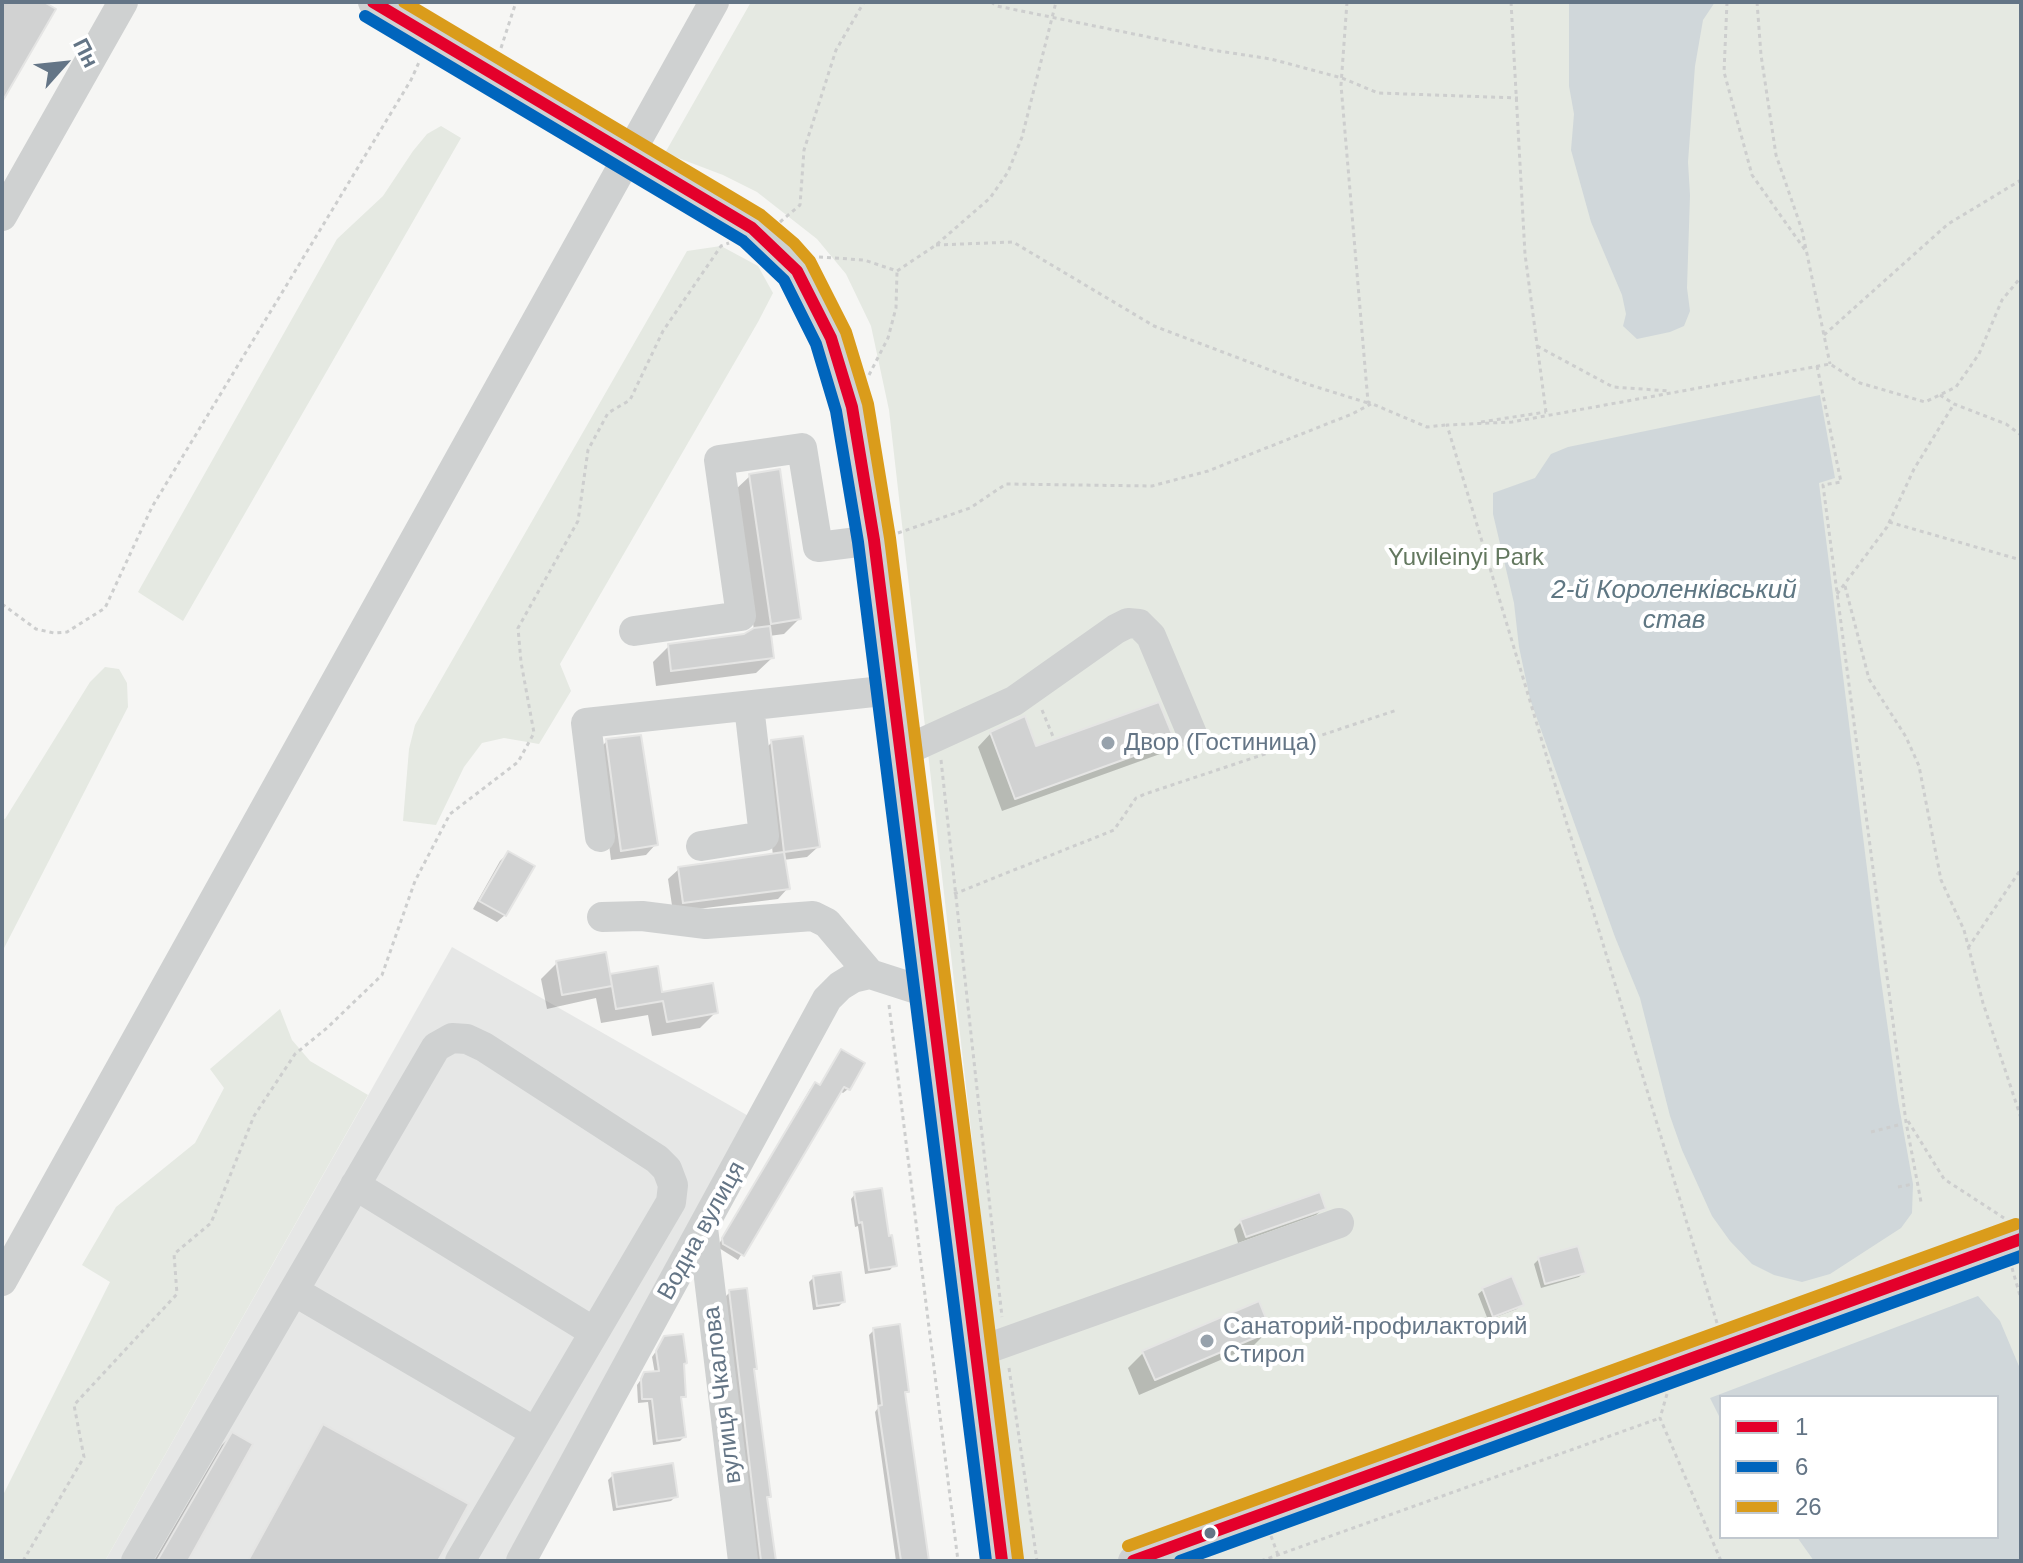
<!DOCTYPE html>
<meta charset="utf-8">
<style>
body{margin:0}
#map{position:relative;width:2023px;height:1563px;overflow:hidden;background:#f6f6f4;font-family:Helvetica,sans-serif}
canvas{display:block}
.frame{position:absolute;inset:0;border:4px solid #647586;pointer-events:none}
.legend{position:absolute;left:1719px;top:1395px;width:280px;height:144px;box-sizing:border-box;background:#fff;border:2px solid #c1c8cf;margin:0;padding:10px 14px;list-style:none;font-size:24px;color:#647586}
.legend li{display:flex;align-items:center;gap:16px;height:40px}
.legend b{width:40px;border:2px solid #c1c8cf}
.north{position:absolute;left:24px;top:24px;width:80px;height:80px;-webkit-text-stroke:6px #fff;paint-order:stroke;rotate:63deg;font-size:22px;font-weight:700;line-height:32px;text-align:center;color:#647586}
.north::after{content:'';display:block;margin:auto;width:28px;height:36px;background:#647586;clip-path:polygon(50% 0,100% 100%,50% 72%,0 100%)}
</style>
<div id="map">
<canvas width="2023" height="1563"></canvas>
<div class="frame"></div>
<ul class="legend">
<li><b style="height:10px;background:#e4002b"></b>1</li>
<li><b style="height:10px;background:#0065bd"></b>6</li>
<li><b style="height:10px;background:#da9c1b"></b>26</li>
</ul>
<div class="north">Пн</div>
</div>
<script>
const context = document.querySelector('canvas').getContext('2d');
context.lineJoin = 'round';
function paint(path, color) { context.fillStyle = color; context.fill(path, 'evenodd'); }
const poly = rows => new Path2D(rows.map(r => 'M' + r).join(''));
function stroke(path, color, width, dash) { context.strokeStyle = color; context.lineWidth = width; context.lineCap = dash ? 'butt' : 'round'; context.setLineDash(dash || []); context.stroke(path); }
function label(font, color, halo, rows, align = 'center') {
  context.font = font + ' Helvetica,sans-serif'; context.lineWidth = 8; context.setLineDash([]); context.textBaseline = 'middle'; context.strokeStyle = halo; context.fillStyle = color; for (const [text, x, y, turn = 0] of rows) {
    context.save(); context.translate(x, y); context.rotate((+turn || 0) * Math.PI / 180); context.textAlign = isNaN(turn) ? turn : align; if (halo) context.strokeText(text, 0, 0); context.fillText(text, 0, 0); context.restore();
  }
}
paint(poly([
 [452,947,759,1122,511,1561,105,1561]
]), '#e6e7e6');
paint(poly([
 [751,2,2021,2,2021,1561,1020,1561,889,410,871,326,846,274,817,239,757,192,723,175,665,153],
 [1721,1397,1997,1397,1997,1537,1721,1537],
 [441,126,461,138,183,621,138,592,337,239,383,196,413,151,427,134],
 [721,246,758,266,773,293,758,322,560,664,571,691,539,744,504,738,482,743,464,767,436,825,403,821,409,749,415,725,687,251],
 [105,667,119,669,127,683,128,707,2,952,2,818,5,819,90,682],
 [280,1009,292,1040,310,1061,368,1095,105,1561,2,1561,2,1497,110,1282,82,1265,116,1207,195,1143,224,1088,210,1069]
]), '#e5e9e2');
paint(poly([
 [1569,2,1715,2,1703,20,1695,66,1688,162,1690,195,1687,288,1690,311,1684,326,1670,332,1637,339,1623,326,1626,314,1622,295,1591,222,1571,150,1574,114,1569,86],
 [1820,395,1835,478,1819,483,1880,973,1898,1100,1913,1184,1912,1213,1901,1228,1830,1274,1802,1282,1774,1275,1752,1264,1730,1241,1712,1216,1682,1150,1670,1116,1640,998,1615,937,1530,699,1519,647,1514,603,1493,514,1493,493,1535,478,1551,454,1568,447],
 [1978,1296,2000,1321,2021,1371,2021,1561,1814,1561,1797,1537,1997,1537,1997,1397,1721,1397,1721,1420,1710,1398]
]), '#d0d7da');
paint(poly([
 [750,476,799,619,784,634,769,636,772,658,756,673,656,686,653,662,669,646,744,636,754,630,734,491],
 [991,733,1035,748,1173,741,1160,754,1002,811,978,747],
 [607,741,656,844,646,855,611,860,597,751],
 [772,742,818,847,807,857,783,860,788,888,778,899,673,912,668,879,679,869,773,856,762,752],
 [508,853,505,915,497,922,473,909,500,861],
 [557,963,609,978,611,976,716,1012,700,1028,652,1036,648,1015,601,1023,596,998,547,1009,541,979],
 [837,1056,848,1089,843,1093,840,1091,738,1260,719,1248,719,1244,810,1089,815,1085,819,1087],
 [855,1194,894,1265,890,1270,865,1274,858,1226,855,1227,851,1199],
 [1324,1208,1316,1215,1238,1243,1234,1229,1241,1222],
 [1539,1259,1583,1273,1579,1277,1541,1288,1534,1264],
 [814,1277,843,1302,839,1306,813,1310,809,1282],
 [1511,1279,1521,1304,1517,1309,1488,1320,1478,1294,1483,1290],
 [730,1292,755,1368,752,1371,769,1496,765,1499,776,1561,757,1561,725,1297],
 [874,1330,906,1391,903,1394,927,1561,896,1561,875,1412,878,1408,869,1335],
 [1269,1330,1253,1346,1139,1395,1128,1368,1144,1352],
 [665,1338,684,1396,680,1400,684,1437,680,1441,653,1445,648,1402,638,1403,637,1385,645,1374,655,1374,652,1357],
 [232,1435,186,1561,154,1561,222,1445],
 [613,1475,676,1496,671,1501,613,1511,608,1480]
]), '#0003');
const building = poly([
 [2,2,44,2,56,9,2,102,2,2],
 [780,469,801,619,771,624,749,474,780,469],
 [770,626,774,658,671,671,668,644,744,634,754,628,770,626],
 [1159,702,1175,741,1015,799,990,732,1025,716,1036,746,1159,702],
 [641,735,658,845,621,851,606,739,641,735],
 [803,736,820,847,784,852,771,740,803,736],
 [508,851,535,866,506,916,479,901,508,851],
 [784,852,790,889,683,903,678,867,784,852],
 [606,952,612,986,562,995,556,961,606,952],
 [658,966,662,992,713,983,718,1013,667,1022,663,1001,616,1009,610,974,658,966],
 [841,1049,865,1063,850,1090,844,1087,744,1256,723,1244,722,1238,815,1082,820,1085,841,1049],
 [882,1188,889,1236,892,1235,897,1266,869,1270,862,1222,859,1223,854,1192,882,1188],
 [1320,1192,1326,1209,1246,1237,1240,1220,1320,1192],
 [1578,1246,1586,1273,1545,1284,1538,1257,1578,1246],
 [841,1272,845,1302,817,1306,813,1276,841,1272],
 [1512,1276,1524,1305,1493,1317,1482,1288,1512,1276],
 [747,1288,757,1369,754,1369,771,1497,767,1497,776,1561,761,1561,729,1290,747,1288],
 [1259,1301,1271,1331,1155,1380,1142,1351,1259,1301],
 [900,1324,909,1392,905,1392,929,1561,901,1561,878,1406,882,1405,873,1328,900,1324],
 [683,1334,687,1363,684,1364,686,1397,681,1397,686,1437,657,1441,652,1399,642,1399,641,1379,644,1372,659,1371,656,1351,664,1336,683,1334],
 [323,1424,469,1504,438,1561,248,1561,323,1424],
 [232,1432,253,1444,188,1561,157,1561,232,1432],
 [673,1463,678,1497,617,1507,612,1473,673,1463]
]);
paint(building, '#d1d2d2');
stroke(building, '#e5e5e4', 2);
stroke(poly([
 [991,2,997,6,1212,50,1271,59,1342,78,1378,93,1518,98],
 [1347,2,1341,85,1368,402,1427,427,1445,425],
 [1511,2,1525,254,1546,412],
 [1727,2,1724,72,1752,175,1805,250],
 [1757,2,1761,55,1776,155,1802,230,1830,364],
 [501,48,516,2],
 [780,222,800,205,804,150,836,50,864,2],
 [936,245,1013,242,1154,326,1307,384,1368,403],
 [819,257,864,260,897,271,936,245,990,198,1008,172,1022,137,1056,2],
 [1824,335,1948,224,2021,180],
 [1537,346,1613,387,1670,391],
 [1817,366,1841,482,1823,485,1906,1122,1921,1202],
 [869,375,888,338,896,308,897,272],
 [1940,395,1954,404,2006,424,2021,435],
 [1481,422,1546,412],
 [1889,522,2021,560],
 [898,533,970,508,1006,484,1152,486,1208,471,1352,414,1371,404],
 [1845,586,1869,679,1906,737,1919,766,1941,880,1964,930,1983,1003,2021,1118],
 [1837,594,1887,527,1914,469,1954,404],
 [2,604,36,629,54,633,67,632,105,608,152,507,411,80,420,60],
 [1042,710,1054,739],
 [941,760,1002,1317],
 [954,894,1114,830,1136,798,1145,794,1397,710],
 [1968,948,2021,869],
 [889,1005,958,1561],
 [1908,1121,1944,1179,2004,1218],
 [1871,1132,1902,1124],
 [1898,1187,1913,1184],
 [2012,1268,2021,1299],
 [1717,1323,1447,425,1512,422,1830,364,1860,383,1925,402,1956,387,1979,354,2002,300,2021,277],
 [1009,1368,1037,1561],
 [1667,1394,1660,1418,1721,1561],
 [1271,1536,1278,1555],
 [23,1561,84,1457,74,1405,177,1294,174,1254,211,1223,254,1116,295,1054,327,1028,382,975,415,881,450,814,518,762,534,733,521,662,518,628,578,521,588,450,608,413,630,400,663,331,721,246,729,243],
 [1261,1561,1660,1418]
]), '#cdcece', 3, [4, 4]);
stroke(poly([
 [373,2,752,228,783,255,797,271,831,338,852,407,874,540,929,993,1002,1561],
 [2,216,123,2],
 [634,631,741,616,719,460,802,448,818,547,874,540],
 [900,753,1014,701,1116,629,1128,623,1139,624,1151,636,1192,734],
 [600,837,586,723,892,690],
 [701,846,764,836,749,706],
 [602,917,642,916,706,924,813,916,827,923,870,974],
 [355,1185,594,1332],
 [703,1228,743,1561],
 [2,1281,714,2],
 [294,1291,535,1432],
 [975,1353,1339,1223],
 [136,1561,436,1047,452,1038,467,1039,484,1047,657,1159,667,1169,673,1185,671,1202,460,1561],
 [521,1561,827,999,840,986,853,978,870,974,929,993],
 [1133,1561,2021,1239]
]), '#cfd1d1', 30);
stroke(poly([
 [373,2,752,228,797,271,831,338,852,407,874,540,1002,1561],
 [1133,1561,2021,1239]
]), '#e4002b', 12);
stroke(poly([
 [365,16,743,241,784,280,816,344,836,411,858,542,986,1561],
 [1180,1561,2021,1256]
]), '#0065bd', 12);
stroke(poly([
 [404,2,761,215,794,243,810,261,846,332,868,404,890,538,1018,1559],
 [1128,1546,2016,1224]
]), '#da9c1b', 12);
for (const [x, y, r, color] of [
 [1108,743,8,"#97a2ac"],
 [1207,1341,8,"#97a2ac"],
 [1210,1533,7,"#647586"]
]) { const dot = new Path2D(); dot.arc(x, y, r, 0, 2 * Math.PI); context.fillStyle = color; context.fill(dot); stroke(dot, '#fff', 3); }
label('24px', '#63785f', '#fff', [
 ["Yuvileinyi Park",1466,558]
]);
label('24px', '#647586', '#fff', [
 ["Двор (Гостиница)",1124,743],
 ["Санаторий-профилакторий",1223,1327],
 ["Стирол",1223,1355]
], 'left');
label('24px', '#647586', '#fff', [
 ["Водна вулиця",702,1231,-61],
 ["вулиця Чкалова",723,1395,-97]
]);
label('italic 26px', '#5f7783', '#fff', [
 ["2-й Короленківський",1674,591],
 ["став",1674,621]
]);
</script>
